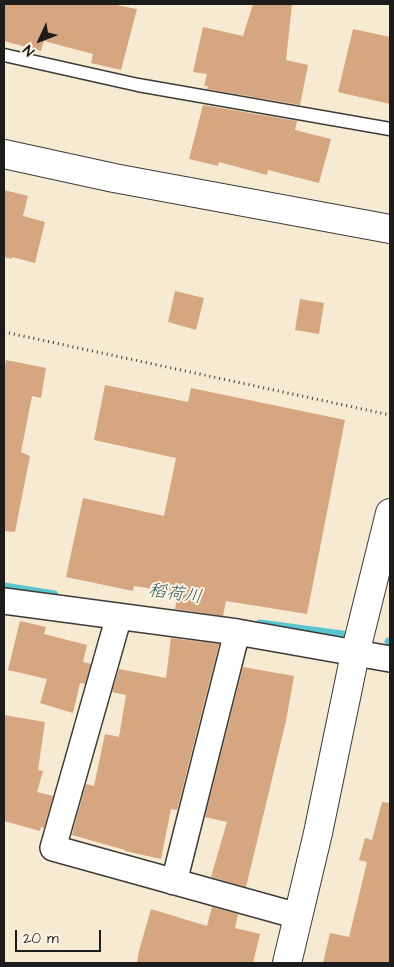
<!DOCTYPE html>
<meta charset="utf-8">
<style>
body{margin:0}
#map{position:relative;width:394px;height:967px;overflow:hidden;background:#f7ead2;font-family:"Architects Daughter",sans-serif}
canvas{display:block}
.frame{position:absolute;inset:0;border:5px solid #1c1c1c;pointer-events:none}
.north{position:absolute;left:15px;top:15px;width:50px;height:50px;-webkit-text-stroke:4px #fcf5e5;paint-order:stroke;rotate:227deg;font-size:14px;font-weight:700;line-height:20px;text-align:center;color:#1c1c1c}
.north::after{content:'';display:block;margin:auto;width:18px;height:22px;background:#1c1c1c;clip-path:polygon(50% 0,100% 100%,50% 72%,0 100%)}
.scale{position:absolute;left:15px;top:930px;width:86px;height:22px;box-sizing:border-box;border:2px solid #1c1c1c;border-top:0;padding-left:6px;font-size:15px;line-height:18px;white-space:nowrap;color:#1c1c1c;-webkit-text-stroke:4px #fcf5e5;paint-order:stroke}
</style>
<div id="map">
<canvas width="394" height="967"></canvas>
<div class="frame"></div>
<div class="north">N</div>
<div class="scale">20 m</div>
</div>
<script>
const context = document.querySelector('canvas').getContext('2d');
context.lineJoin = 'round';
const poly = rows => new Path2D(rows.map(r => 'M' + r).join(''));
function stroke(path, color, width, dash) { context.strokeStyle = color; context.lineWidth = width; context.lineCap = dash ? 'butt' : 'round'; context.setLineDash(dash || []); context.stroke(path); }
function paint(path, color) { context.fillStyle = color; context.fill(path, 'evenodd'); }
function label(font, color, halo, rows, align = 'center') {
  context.font = font + ' "Architects Daughter","Klee One",sans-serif'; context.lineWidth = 4; context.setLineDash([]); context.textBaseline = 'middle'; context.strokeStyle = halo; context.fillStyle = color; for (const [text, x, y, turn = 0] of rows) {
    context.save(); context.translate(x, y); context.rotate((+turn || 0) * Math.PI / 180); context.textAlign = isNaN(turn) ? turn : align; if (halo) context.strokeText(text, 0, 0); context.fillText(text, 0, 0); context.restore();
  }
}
stroke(poly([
 [4,587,54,595],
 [260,624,342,635],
 [389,642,390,642]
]), '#58c5cf', 9);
paint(poly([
 [4,4,111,4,137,9,121,70,91,63,93,54,44,41,41,51,4,41],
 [253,4,292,4,286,60,308,65,300,105,207,89,208,86,204,86,207,74,193,72,203,27,243,36],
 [353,29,390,37,390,104,338,92],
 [203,105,297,121,295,130,331,139,319,183,268,170,267,175,219,162,218,166,189,159],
 [4,190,28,196,23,216,45,222,35,263,12,257,12,259,4,257],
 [175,291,204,298,196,330,168,322],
 [300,299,324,303,319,334,295,330],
 [6,360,46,368,41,398,32,396,21,452,30,456,15,532,4,531,4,371],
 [105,385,188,402,191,388,345,420,307,614,226,601,223,616,175,609,178,593,134,586,133,591,66,577,83,498,164,516,176,458,94,440],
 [20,621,46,627,44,634,87,645,83,662,91,664,85,684,80,683,73,713,40,703,47,679,8,670],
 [171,638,219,644,177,810,171,809,161,859,125,851,125,850,72,835,86,784,94,786,105,734,119,737,126,695,112,692,119,669,166,678],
 [243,667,294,676,286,721,246,887,211,877,227,822,205,817],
 [4,715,45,722,38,770,43,771,37,792,53,796,44,828,41,827,40,831,4,821],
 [382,802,390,803,390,963,323,963,330,933,349,937,367,862,359,860,365,838,372,840],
 [212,907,238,914,235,928,260,934,253,963,137,963,139,951,151,909,207,926]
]), '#d5a67f');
const service = poly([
 [4,55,138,85,390,129]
]);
const minor = poly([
 [4,601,237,632,390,659],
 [119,616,53,848,298,916],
 [174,882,237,632]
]);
const tertiary = poly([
 [4,154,114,178,390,229],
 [287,963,318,833,355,654,390,513]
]);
stroke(service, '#3d3b37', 15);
stroke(minor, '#3d3b37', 28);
stroke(tertiary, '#3d3b37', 30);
stroke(poly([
 [4,332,390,415]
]), '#3d3b37', 3, [1, 4]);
stroke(service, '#fff', 12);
stroke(minor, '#fff', 25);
stroke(tertiary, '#fff', 28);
label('italic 18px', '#31575b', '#fcf5e5', [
 ["稻荷川",175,595,8]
]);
</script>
